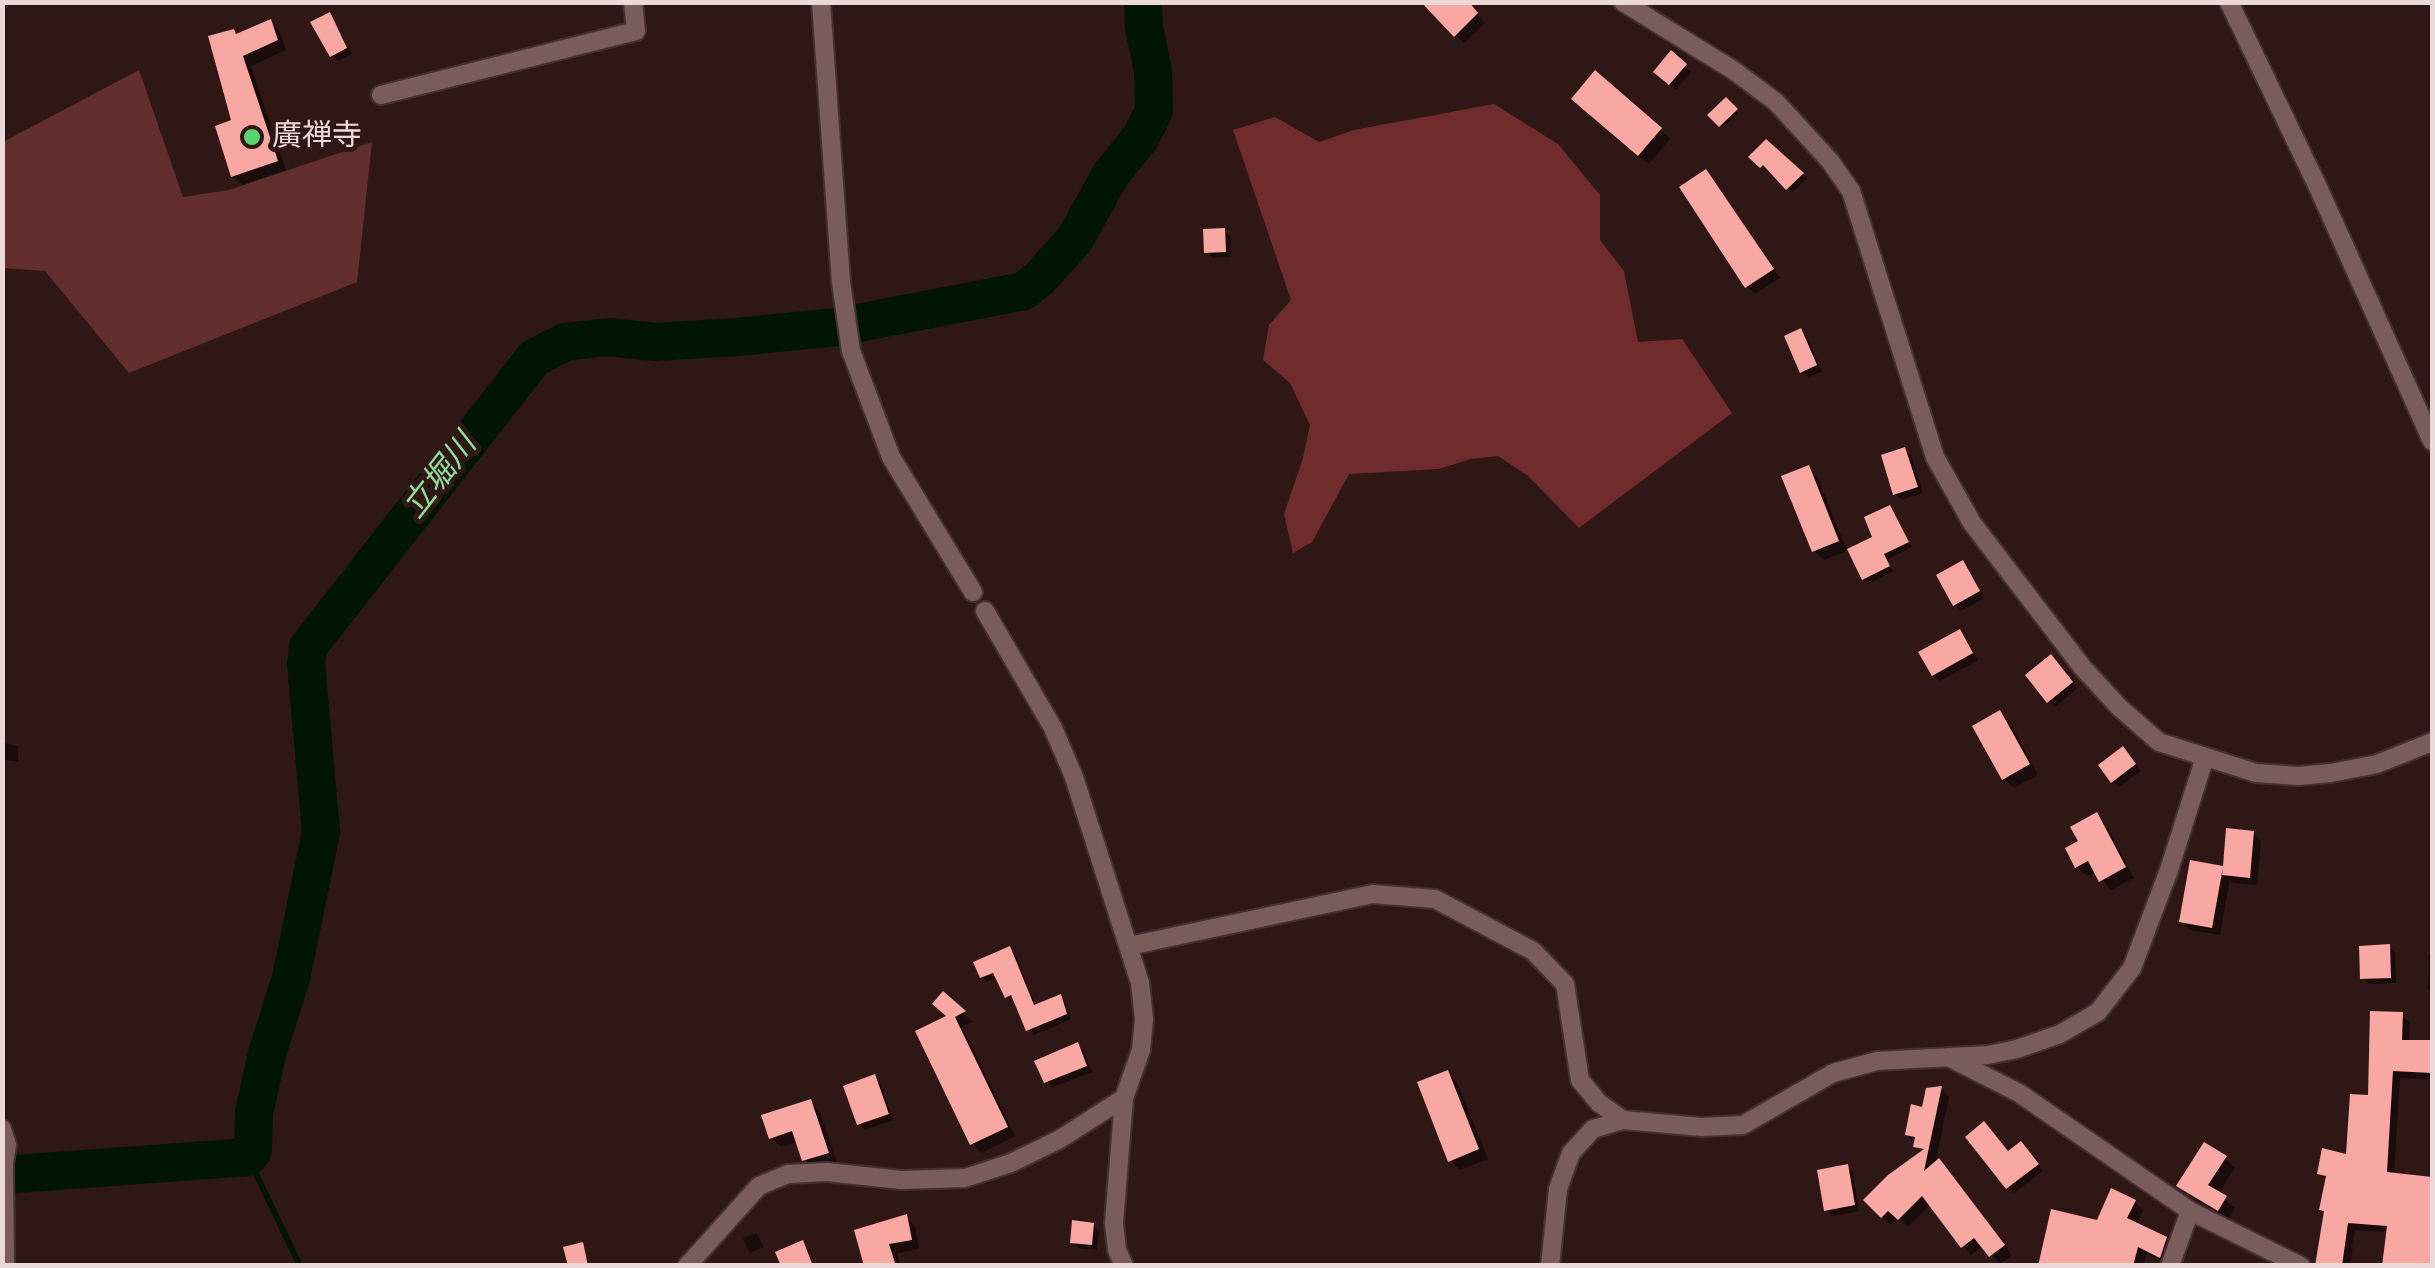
<!DOCTYPE html>
<meta charset="utf-8">
<style>
body{margin:0}
#map{position:relative;width:2435px;height:1268px;overflow:hidden;background:#2f1716;font-family:"Roboto Condensed",sans-serif}
canvas{display:block}
.frame{position:absolute;inset:0;border:5px solid #ebd9d8;pointer-events:none}
</style>
<div id="map">
<canvas width="2435" height="1268"></canvas>
<div class="frame"></div>
</div>
<script>
const context = document.querySelector('canvas').getContext('2d');
context.lineJoin = 'round';
function paint(path, color) { context.fillStyle = color; context.fill(path, 'evenodd'); }
const poly = rows => new Path2D(rows.map(r => 'M' + r).join(''));
function stroke(path, color, width, dash) { context.strokeStyle = color; context.lineWidth = width; context.lineCap = dash ? 'butt' : 'round'; context.setLineDash(dash || []); context.stroke(path); }
function label(font, color, halo, rows, align = 'center') {
  context.font = font + ' "Roboto Condensed","Noto Sans JP",sans-serif'; context.lineWidth = 10; context.setLineDash([]); context.textBaseline = 'middle'; context.strokeStyle = halo; context.fillStyle = color; for (const [text, x, y, turn = 0] of rows) {
    context.save(); context.translate(x, y); context.rotate((+turn || 0) * Math.PI / 180); context.textAlign = isNaN(turn) ? turn : align; if (halo) context.strokeText(text, 0, 0); context.fillText(text, 0, 0); context.restore();
  }
}
paint(poly([
 [139,70,183,197,229,190,372,142,357,282,129,373,45,271,3,268,3,142]
]), '#622f2e');
paint(poly([
 [1494,104,1558,144,1600,195,1600,240,1624,271,1638,342,1682,339,1732,413,1579,528,1528,476,1498,456,1471,459,1439,469,1349,474,1312,542,1293,553,1284,514,1303,458,1310,425,1290,383,1263,360,1269,325,1291,300,1233,130,1275,117,1319,142,1354,130]
]), '#702c2c');
paint(poly([
 [1425,2,1466,2,1485,23,1464,43],
 [329,15,352,54,338,61,332,55],
 [270,22,280,32,286,50,251,66,286,170,242,185,233,176,237,36],
 [1685,66,1691,72,1676,90,1662,78],
 [1726,100,1738,113,1723,127,1711,115],
 [1584,108,1660,129,1670,139,1649,164],
 [1766,143,1807,179,1792,192,1769,168,1766,171,1752,157],
 [1714,181,1780,278,1755,294,1747,286],
 [1224,231,1231,237,1231,257,1213,258,1207,252],
 [1801,331,1807,337,1822,372,1808,377,1802,371],
 [1905,450,1911,456,1923,493,1902,500,1895,494],
 [1808,468,1818,478,1847,551,1824,560,1814,551],
 [1890,508,1912,547,1887,560,1893,571,1869,584,1864,579,1875,538],
 [1962,563,1984,598,1961,611,1955,604],
 [1959,632,1978,660,1940,681,1934,675],
 [2057,663,2077,689,2055,707,2049,701],
 [2000,713,2010,723,2038,775,2014,788,2004,779],
 [4,743,18,746,18,762,2,759],
 [2129,755,2141,771,2119,787,2113,781],
 [2096,816,2106,825,2134,878,2111,890,2096,872,2087,876,2077,867,2081,842],
 [2253,833,2261,841,2257,885,2233,883,2230,879,2220,935,2190,930,2182,921,2192,863,2225,869],
 [2389,947,2395,953,2396,983,2369,984,2362,978],
 [1009,949,1015,954,1036,1007,1060,997,1065,1002,1071,1019,1034,1035,1016,1000,1007,996,999,978,987,982,982,977],
 [2429,954,2432,954,2432,995,2428,990],
 [943,995,973,1022,962,1027,1015,1136,981,1153,972,1143],
 [2402,1015,2410,1023,2409,1042,2432,1042,2432,1079,2400,1078,2394,1175,2432,1180,2432,1266,2385,1266,2389,1232,2355,1230,2350,1266,2318,1266,2326,1214,2322,1209,2328,1181,2319,1173,2349,1157],
 [1077,1045,1083,1051,1092,1072,1053,1087,1047,1081],
 [1447,1073,1457,1082,1488,1159,1460,1170,1450,1160],
 [874,1077,880,1083,893,1120,865,1130,859,1124],
 [1941,1089,1949,1097,1935,1165,1947,1170,2012,1255,2000,1264,1983,1245,1971,1255,1931,1204,1908,1227,1898,1217,1891,1225,1866,1200,1923,1152,1907,1134],
 [810,1102,820,1112,837,1163,814,1169,804,1159,798,1142,781,1147,771,1137],
 [2027,1150,2043,1171,2014,1193,2008,1187],
 [2225,1158,2235,1168,2218,1194,2235,1208,2229,1219,2189,1195,2179,1186],
 [1847,1167,1853,1173,1859,1211,1833,1216,1826,1209],
 [2135,1202,2143,1210,2136,1225,2166,1240,2174,1248,2168,1264,2146,1253,2143,1266,2044,1266,2098,1223],
 [906,1217,915,1226,919,1249,897,1253,900,1266,867,1266],
 [1093,1225,1099,1231,1097,1250,1079,1248,1072,1242],
 [756,1233,764,1247,750,1253,743,1239]
]), '#0007');
stroke(poly([
 [248,1157,300,1266]
]), '#001602', 6);
stroke(poly([
 [2,1175,248,1157,253,1150,254,1113,267,1054,291,978,321,832,306,663,308,647,534,358,565,342,608,337,655,342,737,337,837,327,1024,291,1040,278,1075,239,1111,174,1141,137,1154,111,1153,71,1144,27,1143,2]
]), '#001602', 38);
paint(poly([
 [1421,2,1469,2,1478,13,1454,37],
 [330,12,347,48,330,57,310,22],
 [271,19,278,40,243,56,278,161,231,177,215,126,231,120,208,36,234,29,236,34],
 [1671,50,1687,64,1669,85,1653,72],
 [1595,70,1662,128,1638,156,1571,99],
 [1726,97,1738,109,1719,127,1707,115],
 [1766,139,1804,173,1786,190,1763,165,1760,168,1748,157],
 [1706,169,1774,269,1745,288,1679,187],
 [1225,228,1226,252,1204,253,1203,229],
 [1801,328,1817,365,1800,373,1784,336],
 [1905,447,1918,487,1893,495,1881,455],
 [1809,465,1839,541,1812,552,1781,476],
 [1890,505,1909,542,1884,554,1890,566,1862,580,1847,549,1872,537,1864,517],
 [1963,560,1980,591,1953,606,1936,575],
 [1960,629,1973,653,1932,676,1918,652],
 [2051,654,2073,682,2047,703,2025,675],
 [2000,710,2030,764,2002,780,1972,726],
 [2123,746,2136,764,2111,783,2098,765],
 [2097,812,2126,867,2099,882,2088,861,2075,868,2065,848,2078,841,2070,827],
 [2226,828,2254,831,2250,878,2222,875,2223,867,2212,928,2179,922,2190,860,2223,866],
 [2390,944,2391,978,2360,979,2359,946],
 [1010,946,1034,1005,1061,994,1067,1014,1026,1031,1011,995,1005,998,993,973,980,978,973,962],
 [943,991,966,1011,955,1017,1008,1127,970,1145,915,1031,946,1016,932,1004],
 [2370,1011,2403,1012,2402,1040,2432,1040,2432,1073,2393,1071,2387,1172,2432,1177,2432,1266,2382,1266,2387,1226,2348,1223,2342,1266,2315,1266,2324,1211,2319,1210,2326,1176,2317,1174,2322,1148,2346,1154,2350,1094,2368,1095],
 [1078,1042,1087,1066,1044,1083,1034,1061],
 [1448,1070,1479,1149,1448,1162,1417,1082],
 [875,1074,889,1114,857,1125,843,1086],
 [1942,1086,1924,1171,1939,1158,2005,1245,1989,1257,1974,1238,1961,1248,1922,1196,1898,1220,1888,1211,1881,1218,1863,1200,1888,1175,1924,1149,1913,1147,1915,1137,1905,1135,1911,1104,1922,1107,1926,1088],
 [811,1099,829,1153,802,1161,792,1131,769,1139,761,1115],
 [1984,1121,2008,1151,2021,1141,2039,1164,2006,1189,1965,1137],
 [2204,1142,2227,1156,2208,1185,2227,1196,2218,1211,2176,1186],
 [1848,1164,1855,1205,1824,1211,1817,1170],
 [2111,1188,2136,1200,2127,1218,2167,1237,2160,1258,2138,1247,2133,1266,2038,1266,2051,1209,2097,1220],
 [907,1214,912,1240,889,1244,896,1266,864,1266,854,1230],
 [1072,1220,1094,1223,1092,1245,1070,1243],
 [803,1240,813,1266,781,1266,775,1252],
 [583,1242,588,1266,568,1266,563,1247]
]), '#f8a7a3');
const street = poly([
 [821,2,841,282,851,351,891,457,973,592],
 [1623,2,1733,70,1776,102,1830,161,1851,191,1935,457,1972,523,2083,668,2119,707,2159,742,2256,773,2298,776,2331,773,2377,764,2432,742],
 [2229,2,2317,185,2432,441],
 [381,95,636,31,633,2],
 [985,611,1053,728,1074,777,1140,983,1144,1019,1141,1050,1124,1098,1114,1223,1117,1250,1124,1266],
 [1129,946,1373,894,1435,899,1533,951,1565,984,1580,1080,1599,1103,1623,1120],
 [1948,1057,2019,1093,2190,1211,2301,1266],
 [2,1129,7,1145,4,1163,5,1266],
 [687,1266,759,1186,788,1174,827,1172,901,1180,965,1178,1011,1163,1060,1139,1124,1098],
 [1550,1266,1558,1189,1571,1153,1593,1129,1623,1120,1702,1127,1743,1125,1833,1073,1877,1061,1988,1055,2017,1049,2060,1034,2098,1012,2132,968,2169,870,2205,757],
 [2170,1266,2190,1211]
]);
stroke(street, '#443232', 22);
stroke(street, '#7a5d5b', 18);
for (const [x, y, r, color] of [
 [252,137,10,"#58d570"]
]) { const dot = new Path2D(); dot.arc(x, y, r, 0, 2 * Math.PI); context.fillStyle = color; context.fill(dot); stroke(dot, '#2f1716', 4); }
label('30px', '#ebd9d8', '#2f1716', [
 ["廣禅寺",272,137]
], 'left');
label('italic 32px', '#8edf98', '#2f1716', [
 ["立堀川",441,477,-52]
]);
</script>
